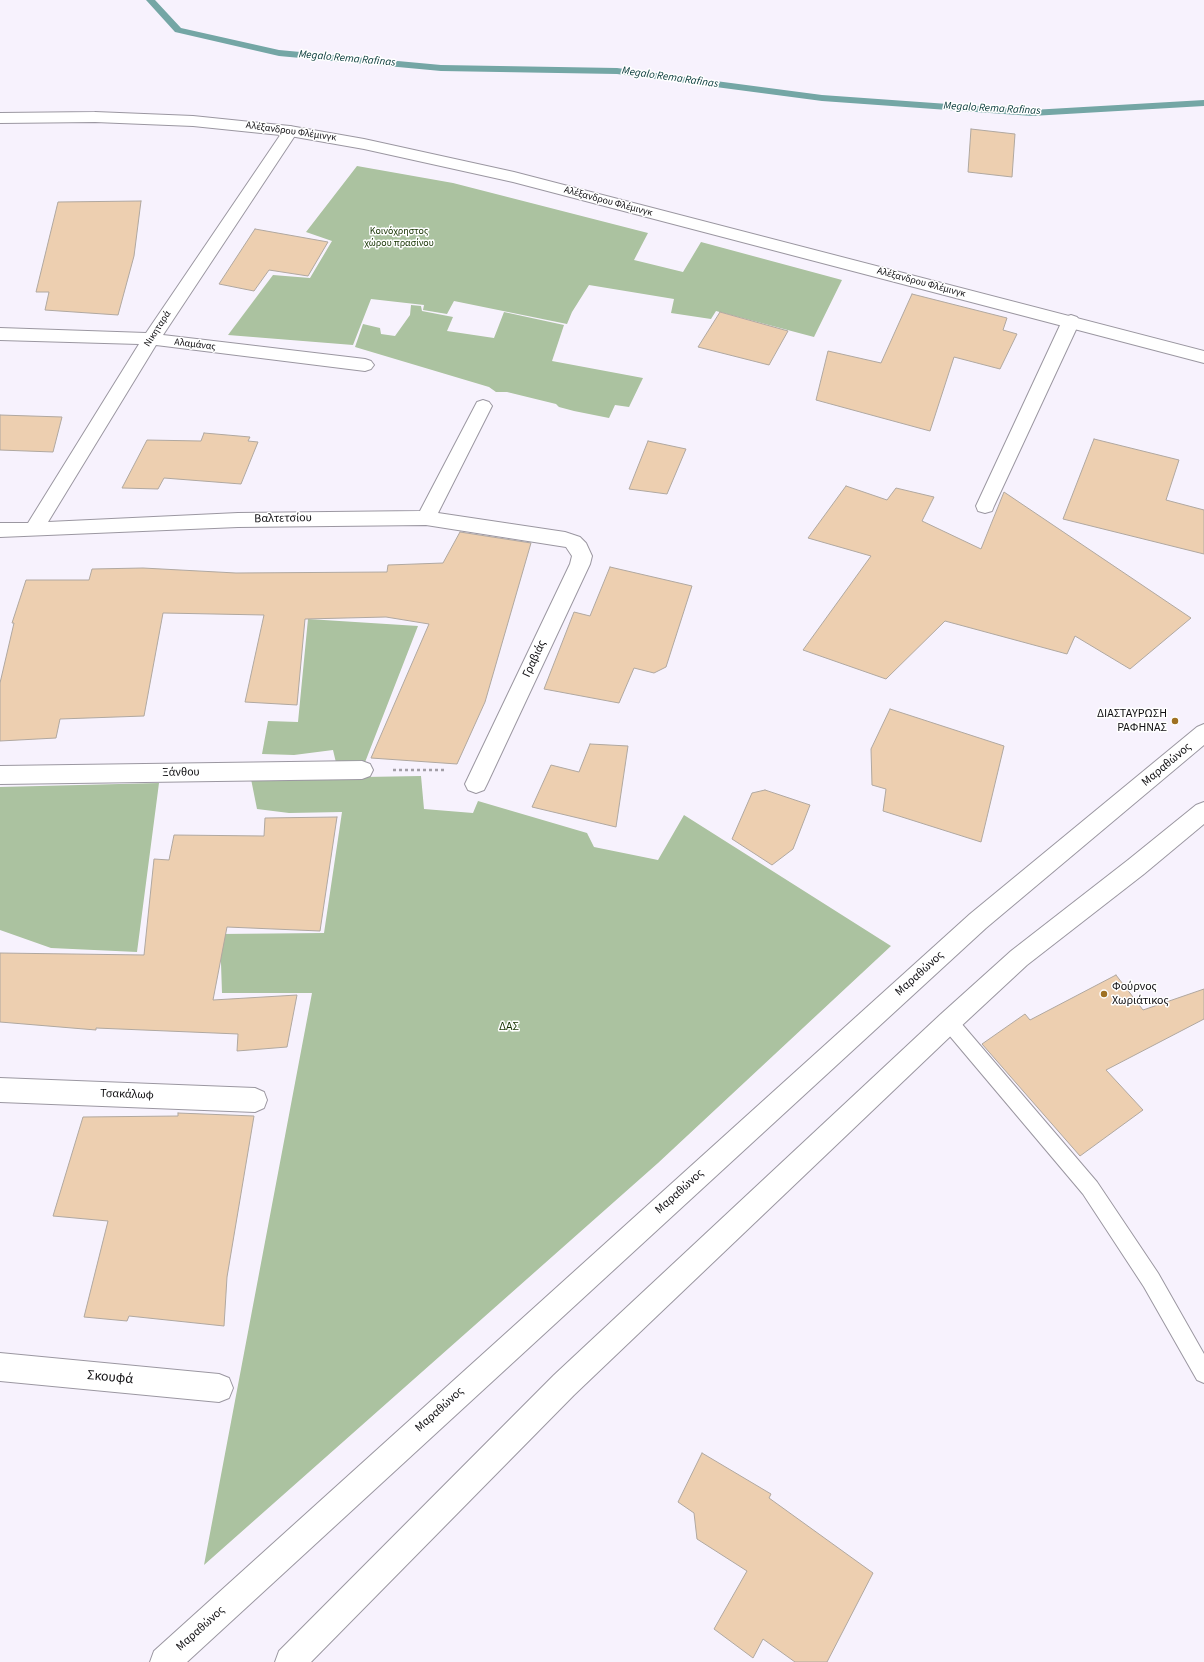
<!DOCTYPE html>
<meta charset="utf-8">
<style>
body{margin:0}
canvas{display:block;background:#f7f2fd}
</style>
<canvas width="1204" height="1662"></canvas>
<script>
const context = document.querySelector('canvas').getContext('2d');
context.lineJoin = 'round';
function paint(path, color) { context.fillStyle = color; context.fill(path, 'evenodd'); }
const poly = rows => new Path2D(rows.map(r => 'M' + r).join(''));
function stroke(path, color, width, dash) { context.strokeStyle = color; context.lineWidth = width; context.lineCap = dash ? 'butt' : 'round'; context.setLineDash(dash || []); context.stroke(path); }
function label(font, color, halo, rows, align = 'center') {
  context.font = font + ' "Source Sans 3",sans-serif'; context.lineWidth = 3; context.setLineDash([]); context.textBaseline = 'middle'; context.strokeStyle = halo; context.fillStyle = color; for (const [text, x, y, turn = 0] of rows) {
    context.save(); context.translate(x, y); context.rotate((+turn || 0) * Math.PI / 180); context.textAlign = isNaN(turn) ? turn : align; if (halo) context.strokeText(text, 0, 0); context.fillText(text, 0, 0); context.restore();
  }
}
paint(poly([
 [357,166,453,183,648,233,634,260,683,272,701,242,842,280,814,337,716,311,711,319,671,313,674,299,589,285,572,312,567,324,454,301,447,314,423,310,424,305,371,299,353,345,228,335,273,275,310,278,332,241,306,232],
 [411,305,421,306,422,311,453,317,447,331,494,338,504,312,564,325,552,361,643,378,629,407,615,405,609,418,574,411,559,407,556,404,507,392,496,392,489,387,355,347,363,324,380,328,381,334,395,336,410,315],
 [308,619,418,626,362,770,338,771,333,750,294,755,262,754,268,721,298,722],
 [421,776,424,809,473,813,478,801,587,833,594,847,658,860,684,815,891,946,658,1163,204,1565,312,993,222,993,220,934,324,933,342,812,289,813,257,809,251,779],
 [159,783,137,952,51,948,0,930,0,787]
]), '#abc2a0');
paint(poly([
 [146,0,155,0,181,28,279,50,441,65,617,68,822,95,1032,110,1204,100,1204,106,1032,116,822,101,617,74,441,71,279,56,175,32,146,0]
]), '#74a6a5');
const building = poly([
 [971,129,1015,134,1012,177,968,172,971,129],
 [141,201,134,256,118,315,45,310,49,292,36,292,58,202,141,201],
 [255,229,328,242,308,276,269,270,254,291,219,284,255,229],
 [912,294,1007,318,1003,330,1017,334,1000,369,954,357,930,431,816,400,828,351,881,363,912,294],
 [720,312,788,331,769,365,698,347,720,312],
 [0,415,62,417,53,452,0,450,0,415],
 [204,433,250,437,248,441,258,442,241,484,164,478,158,489,122,488,147,440,201,441,204,433],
 [1094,439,1179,460,1166,500,1204,510,1204,554,1063,519,1094,439],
 [648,441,686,449,667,494,629,489,648,441],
 [846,486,887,500,896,488,934,497,922,521,981,549,1004,492,1191,618,1130,669,1075,636,1067,654,945,621,886,679,803,650,871,556,808,538,846,486],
 [460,532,531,543,485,702,457,764,371,758,429,624,386,617,305,619,297,705,245,702,264,615,163,613,144,716,60,719,56,738,0,741,0,683,14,623,12,623,26,580,89,580,92,569,143,568,236,573,387,572,388,565,443,563,460,532],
 [610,567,692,586,666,667,654,673,634,668,619,703,544,689,574,612,590,616,610,567],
 [890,709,1004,746,981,842,883,811,886,789,872,785,871,749,890,709],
 [590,744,628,746,616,827,532,807,551,765,579,772,590,744],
 [765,790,810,805,793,849,772,865,732,839,752,793,765,790],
 [337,817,320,931,227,927,213,1000,297,995,287,1047,237,1051,238,1034,96,1028,96,1030,0,1022,0,953,144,955,154,859,169,860,174,835,264,836,265,818,337,817],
 [1116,975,1143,1010,1204,989,1204,1019,1106,1070,1143,1110,1080,1156,982,1044,1025,1014,1030,1020,1116,975],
 [178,1113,254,1116,227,1277,224,1326,129,1316,127,1321,84,1317,108,1221,53,1216,83,1117,178,1116,178,1113],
 [702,1453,771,1494,769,1498,873,1573,827,1662,795,1662,763,1639,753,1658,714,1629,747,1571,697,1539,694,1513,678,1502,702,1453]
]);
paint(building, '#edcfb0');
stroke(building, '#b0a8a0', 1);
const lane = poly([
 [949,1014,955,1016,1097,1182,1158,1273,1204,1354,1204,1383,1197,1380,1144,1287,1083,1194,943,1028,940,1022,943,1016,949,1014]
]);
const street = poly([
 [290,126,295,128,298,131,163,335,365,359,371,361,374,365,371,369,365,371,156,345,48,522,238,513,420,511,477,402,483,400,489,402,492,406,438,513,565,532,580,537,586,543,592,556,590,564,487,784,484,790,476,793,468,790,465,784,570,564,572,556,566,547,426,525,238,527,0,537,0,523,28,523,139,344,0,340,0,328,146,333,285,128,290,126],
 [1071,315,1077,317,1080,321,994,506,992,511,985,513,978,511,976,506,1062,321,1065,317,1071,315],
 [362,761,370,764,373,770,370,776,362,779,0,784,0,766,362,761],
 [0,1078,255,1088,264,1092,267,1100,264,1108,255,1112,0,1102,0,1078],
 [0,1353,219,1374,229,1378,233,1388,229,1398,219,1402,0,1381,0,1353]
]);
const primary = poly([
 [95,112,193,116,290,126,364,139,514,172,1204,351,1204,363,513,182,364,149,290,136,193,126,95,122,0,123,0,113,95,112],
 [1204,724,1204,745,986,928,187,1662,150,1662,154,1651,970,914,1197,727,1204,724],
 [1204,802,1204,824,1144,874,1027,965,957,1030,574,1395,311,1662,275,1662,279,1651,554,1375,941,1014,1011,951,1128,860,1196,805,1204,802]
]);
stroke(lane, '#9b97a1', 2);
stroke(street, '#9b97a1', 2);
stroke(primary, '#9b97a1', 2);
stroke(poly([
 [393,770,446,770]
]), '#a39fa7', 2.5, [3, 3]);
paint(lane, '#fff');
paint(street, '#fff');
paint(primary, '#fff');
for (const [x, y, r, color] of [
 [1175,721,4,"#9f7122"],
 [1104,994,4,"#9f7122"]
]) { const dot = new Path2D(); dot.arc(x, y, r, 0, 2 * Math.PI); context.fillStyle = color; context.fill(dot); stroke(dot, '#fff', 1.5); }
label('10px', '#0f0e11', '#fff', [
 ["Αλέξανδρου Φλέμινγκ",291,132,8],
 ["Αλέξανδρου Φλέμινγκ",608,202,15],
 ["Αλέξανδρου Φλέμινγκ",921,283,15],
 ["Νικηταρά",158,329,-57],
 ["Αλαμάνας",195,345,7]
]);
label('10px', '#163301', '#fff', [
 ["Κοινόχρηστος",399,232],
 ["χώρου πρασίνου",399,244]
]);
label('italic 11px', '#043737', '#fff', [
 ["Megalo Rema Rafinas",347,59,5],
 ["Megalo Rema Rafinas",670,78,8],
 ["Megalo Rema Rafinas",992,109,3]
]);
label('12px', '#0f0e11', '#fff', [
 ["Βαλτετσίου",283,519,-1],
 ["Γραβιάς",535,659,-65],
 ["Μαραθώνος",1167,765,-40],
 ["Ξάνθου",181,773,-1],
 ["Μαραθώνος",920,974,-42],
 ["Τσακάλωφ",127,1095,2],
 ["Μαραθώνος",680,1192,-42],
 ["Μαραθώνος",440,1410,-42],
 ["Μαραθώνος",201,1629,-42]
]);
label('12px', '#0f0e11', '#fff', [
 ["ΔΙΑΣΤΑΥΡΩΣΗ",1167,714],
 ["ΡΑΦΗΝΑΣ",1167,728],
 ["Φούρνος",1112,987,"left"],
 ["Χωριάτικος",1112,1001,"left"]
], 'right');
label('12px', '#163301', '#fff', [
 ["ΔΑΣ",509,1027]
]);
label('14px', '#0f0e11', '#fff', [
 ["Σκουφά",110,1378,5]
]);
</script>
